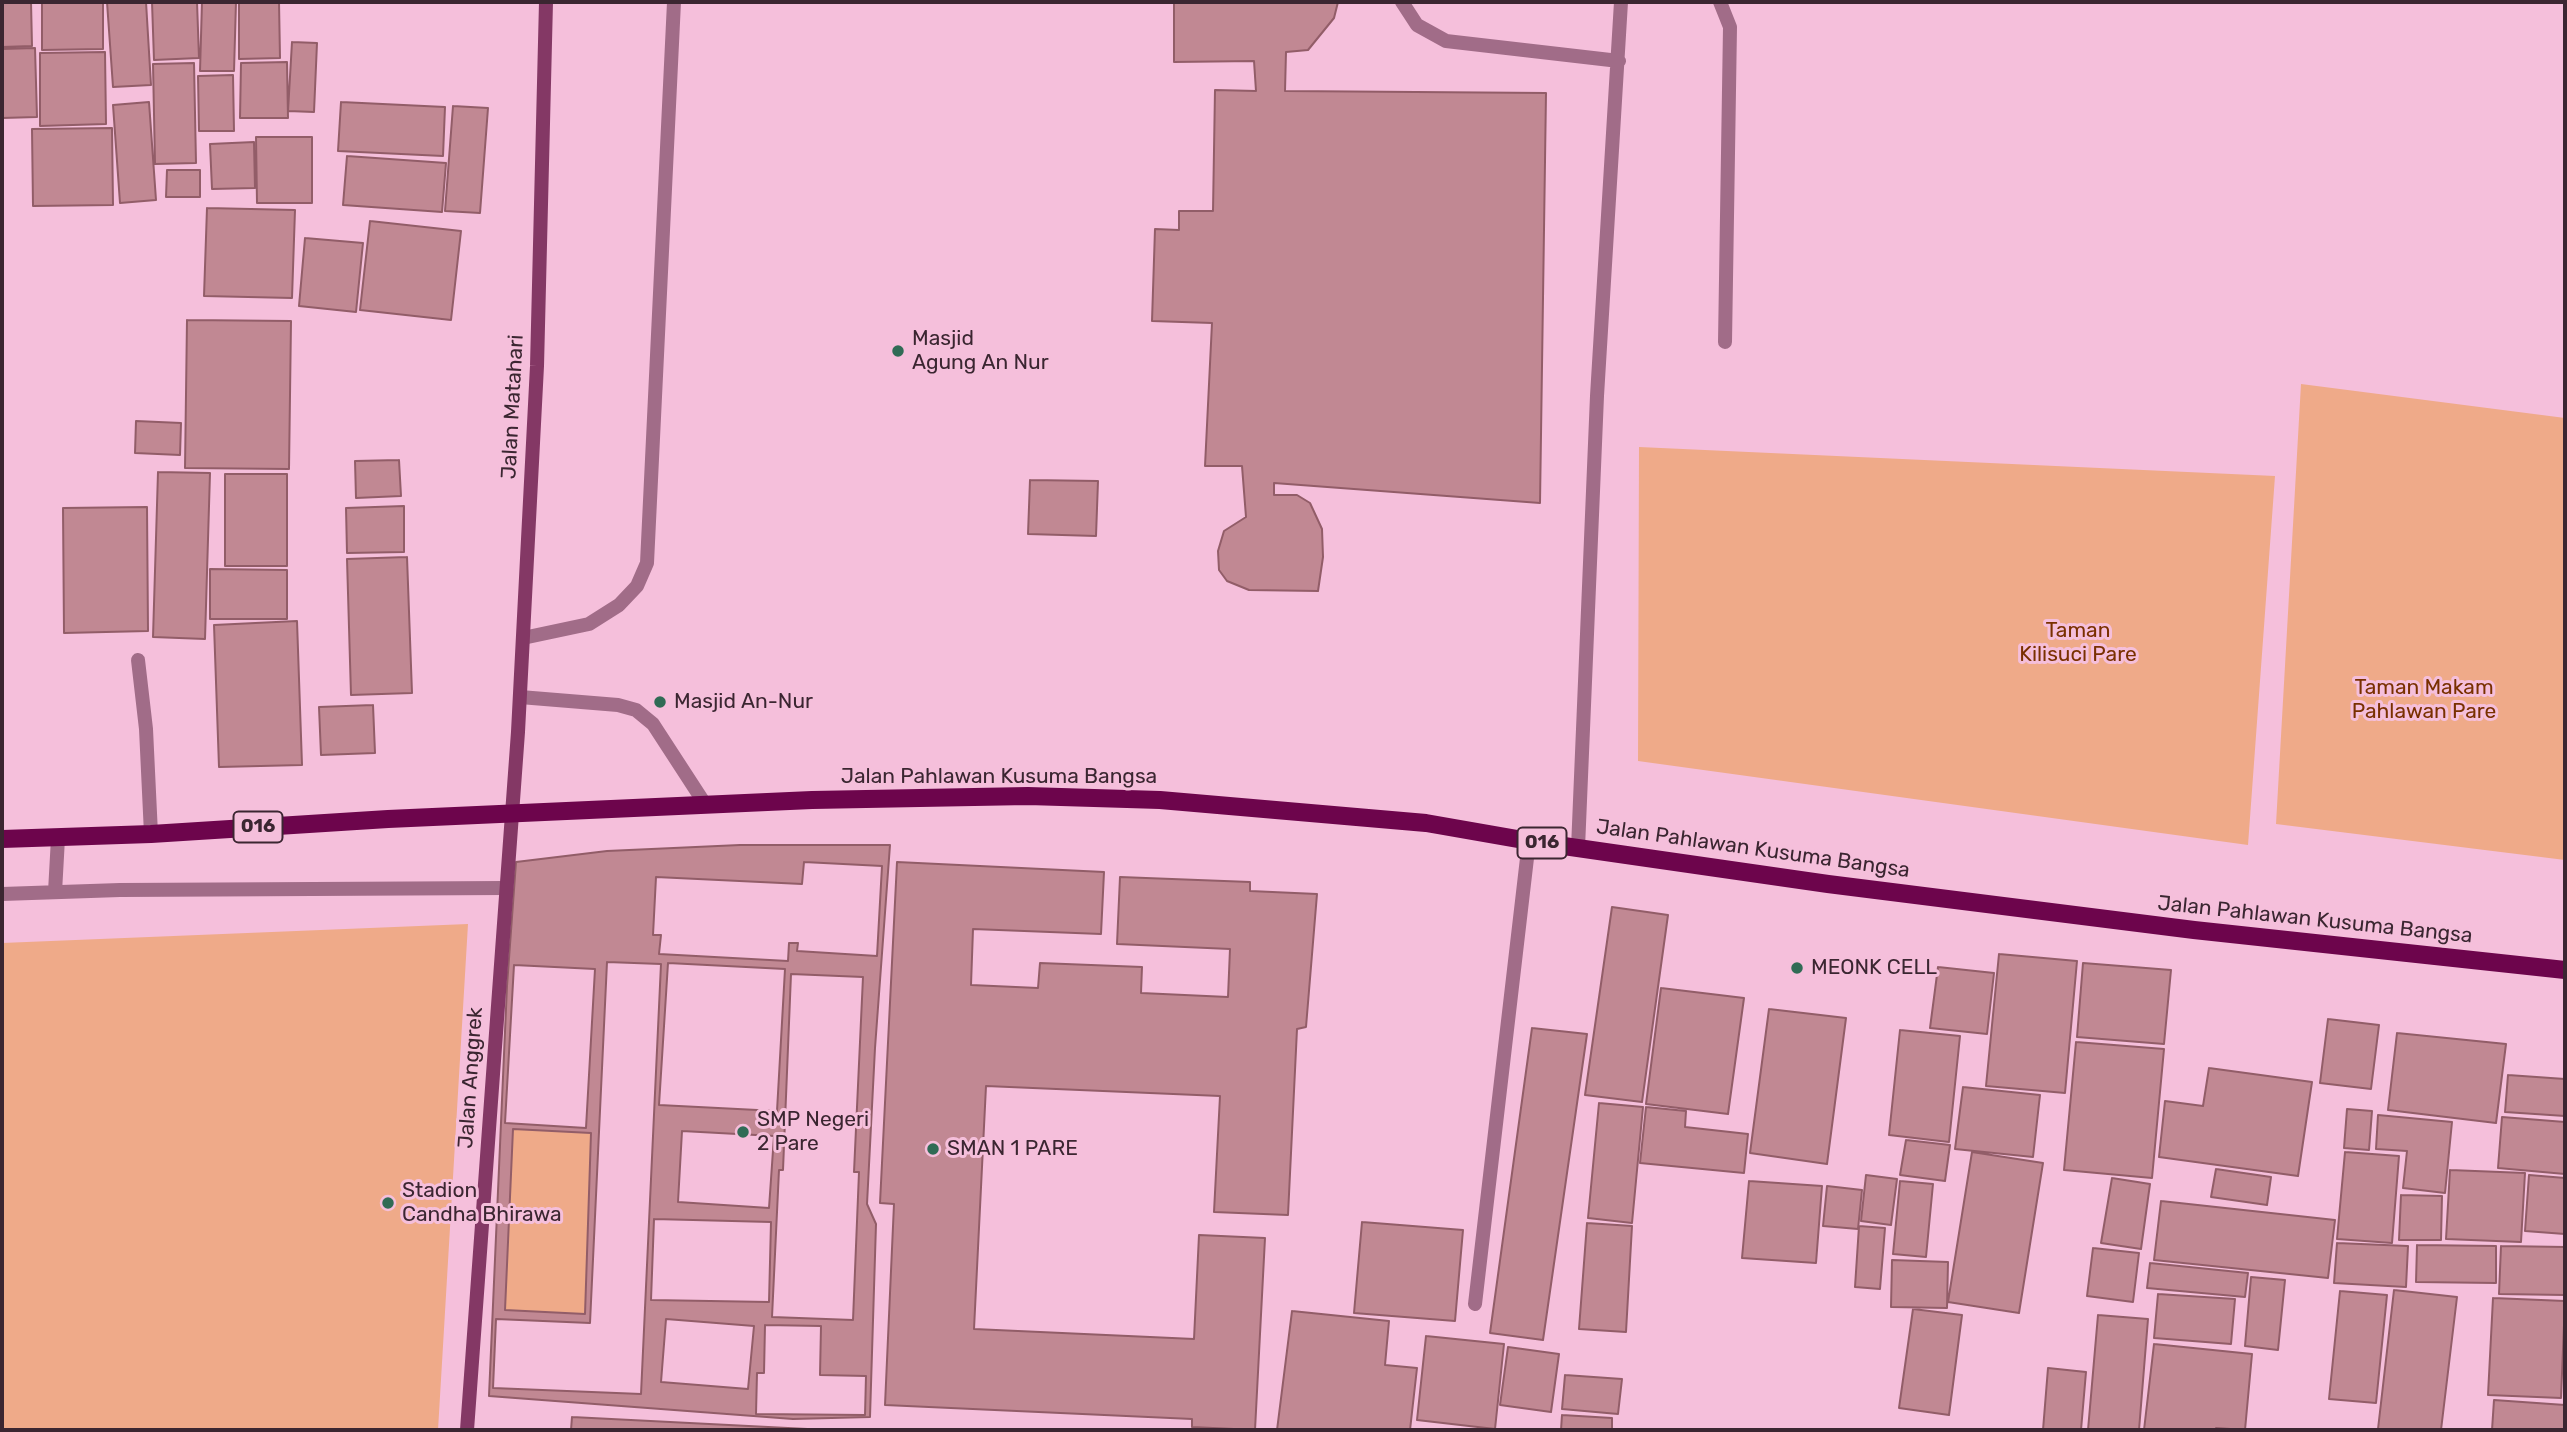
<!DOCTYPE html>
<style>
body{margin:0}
#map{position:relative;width:2567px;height:1432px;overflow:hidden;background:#f5bfdb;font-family:Rubik,sans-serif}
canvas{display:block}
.frame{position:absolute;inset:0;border:4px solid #3b2631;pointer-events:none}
</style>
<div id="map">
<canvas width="2567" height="1432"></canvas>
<div class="frame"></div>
</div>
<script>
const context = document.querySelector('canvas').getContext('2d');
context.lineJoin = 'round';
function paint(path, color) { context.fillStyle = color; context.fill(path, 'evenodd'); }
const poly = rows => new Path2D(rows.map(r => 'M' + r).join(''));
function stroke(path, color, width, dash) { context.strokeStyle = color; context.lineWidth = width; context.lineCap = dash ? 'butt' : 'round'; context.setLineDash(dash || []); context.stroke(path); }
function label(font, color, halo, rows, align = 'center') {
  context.font = font + ' Rubik,sans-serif'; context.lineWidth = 6; context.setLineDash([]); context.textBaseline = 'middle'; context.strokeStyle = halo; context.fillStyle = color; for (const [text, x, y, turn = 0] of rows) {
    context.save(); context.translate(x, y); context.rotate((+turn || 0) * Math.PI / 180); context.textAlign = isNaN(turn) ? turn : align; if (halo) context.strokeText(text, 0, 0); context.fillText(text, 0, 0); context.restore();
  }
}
paint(poly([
 [2301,384,2565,418,2565,860,2276,824],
 [1639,447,2275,476,2248,845,1638,761],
 [468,924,438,1430,352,1428,351,1430,2,1430,2,943],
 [513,1129,591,1133,585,1314,505,1310]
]), '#efaa89');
const building = poly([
 [2,2,31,2,32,46,2,47,2,2],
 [42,2,103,2,103,49,42,50,42,2],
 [107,2,146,2,151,85,113,87,107,2],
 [152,2,197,2,199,58,154,60,152,2],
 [202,2,236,2,234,71,200,71,202,2],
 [239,2,279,2,280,58,239,59,239,2],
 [1174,2,1338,2,1334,18,1308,50,1286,52,1285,91,1546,93,1540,503,1274,483,1274,495,1297,495,1310,503,1322,529,1323,557,1318,591,1249,590,1227,581,1219,570,1218,551,1224,531,1246,517,1242,466,1205,466,1212,323,1152,321,1155,229,1179,230,1179,211,1213,211,1215,90,1256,91,1254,61,1174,62,1174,2],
 [292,42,317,43,314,112,288,111,292,42],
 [35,48,37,117,2,118,2,49,35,48],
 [105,52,106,124,40,126,40,53,105,52],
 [287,62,288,118,240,118,241,63,287,62],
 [194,63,196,163,155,164,153,64,194,63],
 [233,75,234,131,199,131,198,76,233,75],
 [149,102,156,200,120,203,113,105,149,102],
 [341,102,445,107,443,156,338,151,341,102],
 [453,106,488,108,480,213,445,211,453,106],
 [112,128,113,205,33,206,32,129,112,128],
 [256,137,312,137,312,203,257,203,256,137],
 [254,142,255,188,212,189,210,144,254,142],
 [347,156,446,163,442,212,343,205,347,156],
 [167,170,200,170,200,197,166,197,167,170],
 [207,208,295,210,292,298,204,296,207,208],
 [370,221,461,231,451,320,360,310,370,221],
 [305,238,363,243,356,312,299,306,305,238],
 [187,320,291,321,289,469,185,468,187,320],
 [136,421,181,423,180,455,135,453,136,421],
 [399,460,401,496,356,498,355,461,399,460],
 [158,472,210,473,205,639,153,637,158,472],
 [225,474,287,474,287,566,225,566,225,474],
 [1030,480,1098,481,1096,536,1028,534,1030,480],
 [404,506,404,552,347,553,346,508,404,506],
 [147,507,148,631,64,633,63,508,147,507],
 [407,557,412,693,351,695,347,559,407,557],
 [210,569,287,570,287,619,210,619,210,569],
 [297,621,302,765,219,767,214,625,297,621],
 [373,705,375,753,321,755,319,707,373,705],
 [740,845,890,845,875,1048,867,1204,876,1224,870,1417,793,1419,489,1396,507,986,516,862,607,851,740,845],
 [804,862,882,866,877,956,797,951,798,943,789,943,788,961,659,954,661,935,653,935,656,877,802,884,804,862],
 [607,962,661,964,641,1394,493,1388,496,1319,590,1323,607,962],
 [668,963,785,969,777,1111,659,1105,668,963],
 [514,965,595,969,586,1128,505,1123,514,965],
 [791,974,863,977,854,1172,859,1172,853,1320,772,1317,779,1170,783,1170,791,974],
 [513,1129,591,1133,585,1314,505,1310,513,1129],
 [682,1131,774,1136,769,1208,678,1202,682,1131],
 [654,1219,771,1222,769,1302,651,1300,654,1219],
 [666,1319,754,1326,748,1389,661,1382,666,1319],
 [765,1325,821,1326,820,1375,866,1376,865,1415,756,1414,757,1373,764,1373,765,1325],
 [897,862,1104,872,1101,934,973,929,971,985,1038,988,1040,963,1142,967,1141,993,1228,997,1230,949,1117,944,1120,877,1250,882,1250,891,1317,894,1306,1027,1297,1029,1288,1215,1214,1212,1220,1096,986,1086,974,1329,1194,1339,1199,1235,1265,1238,1255,1430,1192,1427,1192,1419,885,1405,894,1204,880,1203,897,862],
 [1612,907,1668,915,1642,1102,1585,1095,1612,907],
 [1999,954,2077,961,2065,1093,1986,1086,1999,954],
 [2083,963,2171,970,2164,1044,2077,1037,2083,963],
 [1938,967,1994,973,1987,1034,1930,1028,1938,967],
 [1661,988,1744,998,1728,1114,1646,1104,1661,988],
 [1769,1009,1846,1018,1827,1164,1750,1153,1769,1009],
 [2328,1019,2379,1025,2371,1089,2320,1083,2328,1019],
 [1532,1028,1587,1034,1543,1340,1490,1333,1532,1028],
 [1900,1030,1960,1036,1949,1142,1889,1135,1900,1030],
 [2397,1033,2506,1044,2496,1123,2388,1110,2397,1033],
 [2076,1042,2164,1049,2152,1178,2064,1170,2076,1042],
 [2209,1068,2312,1082,2298,1176,2159,1157,2165,1101,2203,1106,2209,1068],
 [2508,1075,2565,1079,2565,1116,2505,1112,2508,1075],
 [1963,1087,2040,1095,2033,1157,1955,1149,1963,1087],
 [1599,1103,1643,1107,1632,1223,1588,1218,1599,1103],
 [1646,1107,1686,1111,1685,1127,1748,1134,1744,1173,1640,1163,1646,1107],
 [2347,1109,2372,1111,2369,1150,2344,1148,2347,1109],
 [2378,1115,2452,1122,2445,1193,2403,1188,2407,1151,2376,1149,2378,1115],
 [2502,1117,2565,1122,2565,1174,2498,1168,2502,1117],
 [1906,1140,1950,1145,1945,1181,1900,1175,1906,1140],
 [1972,1152,2043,1163,2019,1313,1948,1302,1972,1152],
 [2345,1152,2399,1156,2392,1243,2337,1239,2345,1152],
 [2216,1169,2271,1177,2267,1205,2211,1197,2216,1169],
 [2450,1170,2525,1173,2521,1242,2446,1239,2450,1170],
 [1866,1175,1897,1179,1891,1225,1861,1221,1866,1175],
 [2529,1175,2565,1178,2565,1234,2525,1231,2529,1175],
 [2112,1178,2150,1184,2141,1249,2101,1243,2112,1178],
 [1749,1181,1822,1186,1816,1263,1742,1258,1749,1181],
 [1900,1181,1933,1184,1926,1257,1893,1254,1900,1181],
 [1827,1186,1862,1190,1858,1229,1823,1226,1827,1186],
 [2401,1195,2442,1196,2441,1240,2399,1240,2401,1195],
 [2161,1201,2335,1220,2328,1278,2154,1260,2161,1201],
 [1362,1222,1463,1230,1455,1321,1354,1313,1362,1222],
 [1587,1223,1632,1226,1626,1332,1579,1329,1587,1223],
 [1859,1226,1885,1228,1880,1289,1855,1287,1859,1226],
 [2337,1243,2408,1246,2406,1287,2334,1283,2337,1243],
 [2417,1245,2496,1246,2496,1283,2416,1282,2417,1245],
 [2501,1246,2565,1247,2565,1295,2499,1294,2501,1246],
 [2093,1248,2139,1253,2133,1302,2087,1296,2093,1248],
 [1892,1260,1948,1262,1947,1308,1891,1307,1892,1260],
 [2150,1263,2248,1273,2245,1297,2147,1288,2150,1263],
 [2251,1277,2285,1280,2278,1350,2245,1346,2251,1277],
 [2394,1290,2457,1297,2441,1430,2378,1429,2394,1290],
 [2340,1291,2387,1295,2376,1403,2329,1399,2340,1291],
 [2158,1294,2235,1299,2231,1344,2154,1338,2158,1294],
 [2493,1298,2565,1301,2561,1398,2488,1395,2493,1298],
 [1913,1309,1962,1315,1949,1415,1899,1408,1913,1309],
 [1292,1311,1389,1321,1385,1365,1417,1368,1410,1430,1277,1430,1292,1311],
 [2098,1315,2148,1319,2139,1430,2088,1430,2098,1315],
 [1426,1336,1504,1344,1495,1429,1417,1420,1426,1336],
 [2154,1344,2252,1354,2245,1430,2216,1428,2216,1430,2144,1430,2154,1344],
 [1508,1347,1559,1354,1551,1412,1500,1405,1508,1347],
 [2048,1368,2086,1372,2081,1430,2043,1430,2048,1368],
 [1565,1375,1622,1379,1618,1414,1562,1409,1565,1375],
 [2494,1400,2565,1405,2565,1430,2492,1430,2494,1400],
 [1562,1415,1612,1418,1612,1430,1561,1430,1562,1415],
 [572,1417,827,1430,571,1430,572,1417]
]);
paint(building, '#c18893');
stroke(building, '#925d68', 2);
stroke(poly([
 [1402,2,1417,25,1446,41,1619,61],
 [1720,2,1730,27,1725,342],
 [523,638,589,624,619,605,637,586,647,563,674,2],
 [520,697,618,705,636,710,653,724,705,804],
 [1578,848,1597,396,1621,2],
 [55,892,58,838],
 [2,894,120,890,505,888],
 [1475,1304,1529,841]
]), '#a16c88', 14);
stroke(poly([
 [138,660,146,729,151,834]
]), '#a16c88', 14);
stroke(poly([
 [467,1430,518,732,537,366,546,2]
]), '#843865', 14);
stroke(poly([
 [2,839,151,834,388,819,812,800,1028,796,1160,800,1426,823,1529,841,1828,884,2194,930,2565,970]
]), '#6d054c', 18);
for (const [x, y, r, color] of [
 [898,351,7,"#306b55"],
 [660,702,7,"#306b55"],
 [1797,968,7,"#306b55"],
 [743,1132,7,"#306b55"],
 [933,1149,7,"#306b55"],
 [388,1203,7,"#306b55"]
]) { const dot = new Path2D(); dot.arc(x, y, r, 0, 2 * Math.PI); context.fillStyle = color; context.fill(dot); stroke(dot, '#f5bfdb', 2.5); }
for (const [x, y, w] of [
 [258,827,49],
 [1542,843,49]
]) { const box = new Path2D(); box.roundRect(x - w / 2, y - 15.5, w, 31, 5); context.fillStyle = '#f5bfdb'; context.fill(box); stroke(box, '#3b2631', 2); }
label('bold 19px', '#3b2631', null, [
 ["016",258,827],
 ["016",1542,843]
]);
label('21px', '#3b2631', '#f5bfdb', [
 ["Masjid",912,339],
 ["Agung An Nur",912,363],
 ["Masjid An-Nur",674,702],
 ["MEONK CELL",1811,968],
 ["SMP Negeri",757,1120],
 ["2 Pare",757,1144],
 ["SMAN 1 PARE",947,1149],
 ["Stadion",402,1191],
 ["Candha Bhirawa",402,1215]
], 'left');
label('21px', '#3b2631', '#f5bfdb', [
 ["Jalan Matahari",513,407,-87],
 ["Jalan Pahlawan Kusuma Bangsa",999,777],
 ["Jalan Pahlawan Kusuma Bangsa",1753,849,8],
 ["Jalan Pahlawan Kusuma Bangsa",2315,920,6],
 ["Jalan Anggrek",471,1078,-86]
]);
label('21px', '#793000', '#f5bfdb', [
 ["Taman",2078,631],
 ["Kilisuci Pare",2078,655],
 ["Taman Makam",2424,688],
 ["Pahlawan Pare",2424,712]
]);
</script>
